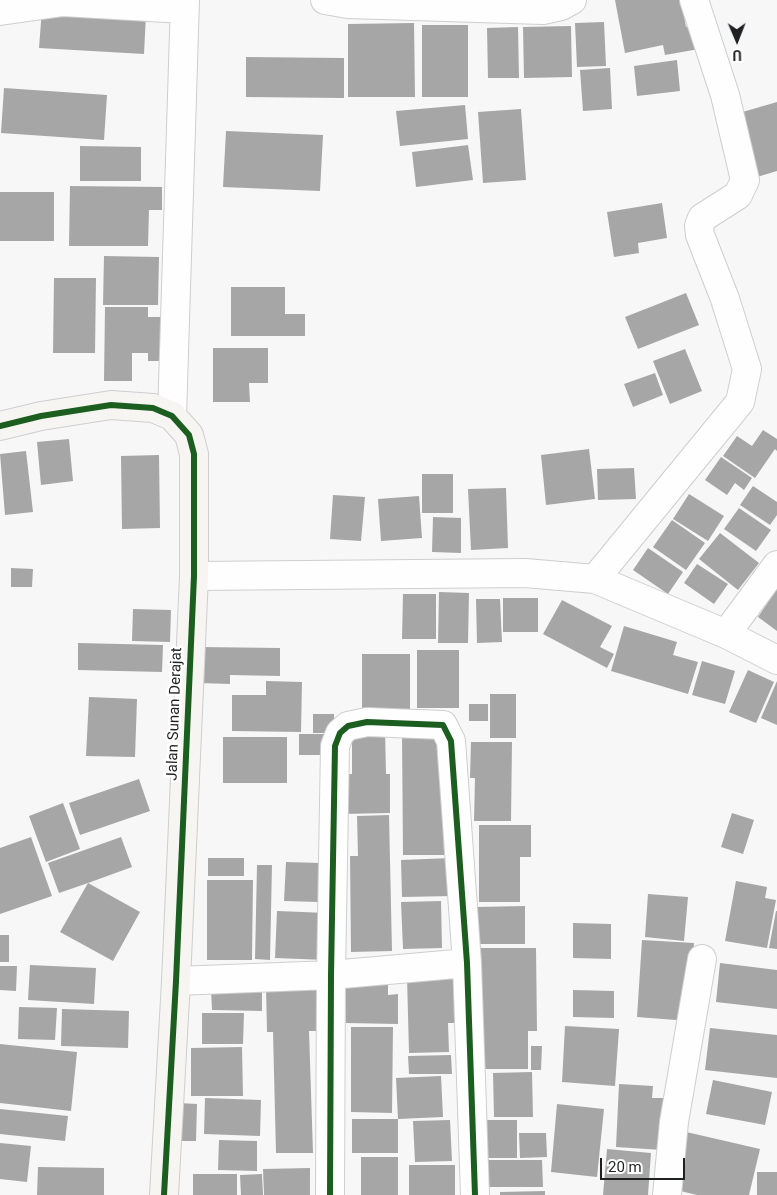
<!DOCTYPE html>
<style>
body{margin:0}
#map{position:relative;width:777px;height:1195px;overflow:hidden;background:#f7f7f8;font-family:Roboto,sans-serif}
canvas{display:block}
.north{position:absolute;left:712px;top:15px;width:50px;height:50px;-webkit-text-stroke:4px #fff;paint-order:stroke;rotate:179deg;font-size:14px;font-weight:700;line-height:20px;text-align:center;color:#1f2021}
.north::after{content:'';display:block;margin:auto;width:18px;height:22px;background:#1f2021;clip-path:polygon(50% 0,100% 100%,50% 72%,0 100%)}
.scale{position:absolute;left:600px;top:1158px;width:85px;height:22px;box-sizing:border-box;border:2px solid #1f2021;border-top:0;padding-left:6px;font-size:15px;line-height:18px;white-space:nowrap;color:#1f2021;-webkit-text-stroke:4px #fff;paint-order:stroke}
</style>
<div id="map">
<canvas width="777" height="1195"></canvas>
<div class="north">U</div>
<div class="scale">20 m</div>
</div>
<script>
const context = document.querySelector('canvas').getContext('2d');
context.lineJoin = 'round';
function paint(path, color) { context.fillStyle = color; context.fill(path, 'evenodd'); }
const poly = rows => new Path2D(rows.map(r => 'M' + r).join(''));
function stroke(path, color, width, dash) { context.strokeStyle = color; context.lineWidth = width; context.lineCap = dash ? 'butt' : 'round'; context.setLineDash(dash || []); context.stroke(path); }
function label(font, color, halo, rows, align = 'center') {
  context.font = font + ' Roboto,sans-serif'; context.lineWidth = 5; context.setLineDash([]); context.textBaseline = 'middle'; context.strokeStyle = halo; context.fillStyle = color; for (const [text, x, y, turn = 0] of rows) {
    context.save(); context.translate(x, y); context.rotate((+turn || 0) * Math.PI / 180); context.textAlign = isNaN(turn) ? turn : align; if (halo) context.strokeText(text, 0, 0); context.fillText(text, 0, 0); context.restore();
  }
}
paint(poly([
 [615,0,681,0,686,27,694,25,699,49,665,55,663,45,625,53],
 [42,9,146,14,144,54,39,48],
 [604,22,606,66,577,67,575,23],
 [414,23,415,97,348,97,348,24],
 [422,25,468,25,468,97,422,97],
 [571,26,572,77,524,78,523,27],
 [518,27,519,78,488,78,487,28],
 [246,57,344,58,344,98,246,97],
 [677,60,680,91,637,96,634,66],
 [610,68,612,109,583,111,580,70],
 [4,88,107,95,104,140,1,133],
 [777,102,777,171,757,177,739,113],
 [465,105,468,139,400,146,396,111],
 [521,109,526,180,483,183,478,112],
 [226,131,323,135,320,191,223,187],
 [468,145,473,180,416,187,412,152],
 [80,146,141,147,141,181,80,181],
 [70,186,162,187,162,210,149,210,148,246,69,246],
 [0,192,54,192,54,241,0,241],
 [662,203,667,238,638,243,639,253,614,257,607,212],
 [104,256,159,257,158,305,103,305],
 [54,278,96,278,95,353,53,353],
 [231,287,285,287,285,314,305,314,305,336,231,336],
 [686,293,699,325,638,349,625,317],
 [105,307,148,307,148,317,171,317,171,361,148,361,148,353,132,353,132,381,104,381],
 [213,348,268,348,268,383,249,383,250,402,213,402],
 [685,349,702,391,670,404,653,361],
 [655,373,663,395,633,407,624,384],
 [763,430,777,439,777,451,775,449,755,478,723,456,737,436,752,446],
 [69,439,73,481,41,485,37,442],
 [589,449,595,499,546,505,541,455],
 [26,451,33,512,5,515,0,454],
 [159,455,160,528,122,529,121,456],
 [721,457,752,478,744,490,735,483,727,495,705,480],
 [634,468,636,499,598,500,597,469],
 [422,474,453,474,453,513,422,513],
 [753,486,777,502,777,515,770,525,740,505],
 [506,488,508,548,471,550,468,489],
 [689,494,724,516,708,541,673,519],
 [333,495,365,497,361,541,330,539],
 [419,496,422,538,381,541,378,499],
 [739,508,771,530,756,551,724,529],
 [433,517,461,518,461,553,432,552],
 [672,520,705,543,686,570,653,547],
 [720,533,759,563,738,590,699,559],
 [648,548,683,572,668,594,633,570],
 [697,564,728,584,714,604,684,583],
 [11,568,33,569,32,587,11,587],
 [777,589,777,631,758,617],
 [439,592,469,593,468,643,438,643],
 [403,594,436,594,436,639,402,639],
 [503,598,538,598,538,632,503,632],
 [476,599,500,599,502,642,477,643],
 [562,600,612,626,600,647,614,654,607,668,543,634],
 [133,609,171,610,170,642,132,641],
 [624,626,677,642,673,655,698,662,688,694,611,671],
 [78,643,163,645,162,672,78,670],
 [200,647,280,648,280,676,230,675,230,684,199,683],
 [417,650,459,650,459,708,417,708],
 [362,654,410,654,410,714,362,714],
 [702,661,735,671,725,704,692,695],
 [748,670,774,682,756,723,729,712],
 [266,681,302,682,301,732,232,731,232,695,266,695],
 [777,681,777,725,761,718],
 [490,694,516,694,516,738,490,738],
 [89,697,137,699,135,757,86,756],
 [469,704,488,704,488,721,469,721],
 [313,714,334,714,334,733,313,733],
 [352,730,385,730,386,774,390,774,390,813,341,814,341,774,352,774],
 [442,733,444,855,403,855,402,734],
 [299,734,331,734,331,755,299,755],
 [223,737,287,737,287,783,223,783],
 [471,742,512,742,511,821,474,821,475,778,470,778],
 [139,779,150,811,80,835,69,803],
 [63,803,80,849,46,862,29,816],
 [732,813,754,820,743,854,721,847],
 [389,815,392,951,351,952,350,856,358,856,357,816],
 [479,825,531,825,531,857,520,857,520,902,479,902],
 [31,837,52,896,0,914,0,848],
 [121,837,132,867,88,883,140,912,113,961,60,932,88,883,59,893,48,863],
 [208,858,244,858,244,876,208,876],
 [452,858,453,896,402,897,401,860],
 [286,862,321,863,319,902,284,901],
 [257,865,272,865,270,960,255,959],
 [207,880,253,880,252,960,207,960],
 [736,881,767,887,765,898,776,900,767,948,725,941],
 [648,894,688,897,684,941,645,937],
 [441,901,442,948,403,949,401,902],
 [525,906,525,944,477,944,476,907],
 [277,911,327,913,326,960,275,958],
 [776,911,777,911,777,949,769,948],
 [573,923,611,924,611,959,573,958],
 [0,935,9,935,9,962,0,962],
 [642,940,694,943,689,1021,637,1017],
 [478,948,536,948,537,1031,528,1031,528,1069,480,1069],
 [720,963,777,970,777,1009,716,1002],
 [30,965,96,968,94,1004,28,1000],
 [0,966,17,966,16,991,0,990],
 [456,976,457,1023,448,1023,449,1052,409,1053,407,977],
 [346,978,388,978,388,995,398,994,398,1024,346,1023],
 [322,985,324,1031,309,1031,313,1153,276,1153,273,1032,267,1032,266,986],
 [211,989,262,990,262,1011,212,1010],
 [573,990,614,991,614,1018,573,1017],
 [19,1007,57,1008,55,1040,18,1039],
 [62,1009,129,1011,128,1048,61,1046],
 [202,1013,244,1013,243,1044,202,1044],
 [565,1026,619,1029,615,1086,562,1082],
 [351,1027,393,1027,392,1113,351,1112],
 [710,1028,777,1035,777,1078,705,1070],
 [0,1044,77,1052,71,1111,0,1103],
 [531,1046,542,1046,541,1070,531,1070],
 [242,1047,243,1096,191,1096,191,1048],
 [451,1055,452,1074,409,1074,408,1056],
 [532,1072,533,1117,494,1117,493,1073],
 [441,1076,443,1117,398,1119,396,1078],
 [713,1080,772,1092,765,1125,706,1114],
 [619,1084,653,1086,652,1098,665,1098,662,1150,616,1147],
 [205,1098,261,1100,260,1136,204,1134],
 [179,1103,197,1104,196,1141,178,1141],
 [557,1104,604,1109,597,1177,551,1172],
 [0,1109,68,1116,65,1141,0,1134],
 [352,1119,398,1119,398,1153,352,1153],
 [450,1120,452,1161,415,1162,413,1121],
 [486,1120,517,1120,517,1158,487,1158],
 [682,1131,760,1149,749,1195,697,1195,668,1188],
 [519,1133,546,1133,547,1157,520,1158],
 [219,1140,257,1141,257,1171,218,1170],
 [0,1143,31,1146,27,1182,0,1179],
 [607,1149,651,1153,648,1195,603,1195],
 [361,1157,398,1157,398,1195,361,1195],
 [483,1160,542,1160,543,1187,483,1187],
 [409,1165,455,1165,455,1195,409,1195],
 [38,1167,104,1168,104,1195,37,1195],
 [310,1168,310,1195,264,1195,263,1169],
 [757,1172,777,1172,777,1195,757,1195],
 [193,1174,237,1174,237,1195,193,1195],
 [262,1174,263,1195,241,1195,240,1175],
 [545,1191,545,1195,500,1195,500,1192]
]), '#a6a6a7');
const street = poly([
 [325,0,348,4,543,10,561,6,572,0],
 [0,11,63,2,184,9],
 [172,416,185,0],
 [194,576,525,573,595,579,726,634,777,660],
 [595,579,740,402,747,369,725,299,700,235,699,226,702,218,738,195,745,180,725,95,694,0],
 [726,634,777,565],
 [176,981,331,975,467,963],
 [330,1195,331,975,335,746,340,733,348,726,367,722,443,725,451,741,467,963,475,1195],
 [667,1195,674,1122,702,959]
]);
const secondary = poly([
 [0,426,41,416,111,405,153,408,172,416,189,435,194,454,194,576,176,981,164,1195]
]);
stroke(street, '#cdcecf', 30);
stroke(secondary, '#cdcecf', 30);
stroke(street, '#fefefe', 28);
stroke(secondary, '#f7f5f1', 28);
stroke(poly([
 [0,426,41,416,111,405,153,408,172,416,189,435,194,454,194,576,176,981,164,1195],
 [330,1195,331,975,335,746,340,733,348,726,367,722,443,725,451,741,467,963,475,1195]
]), '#1b5e20', 6);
label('15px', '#1f2021', '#fff', [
 ["Jalan Sunan Derajat",175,714,-88]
]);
</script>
